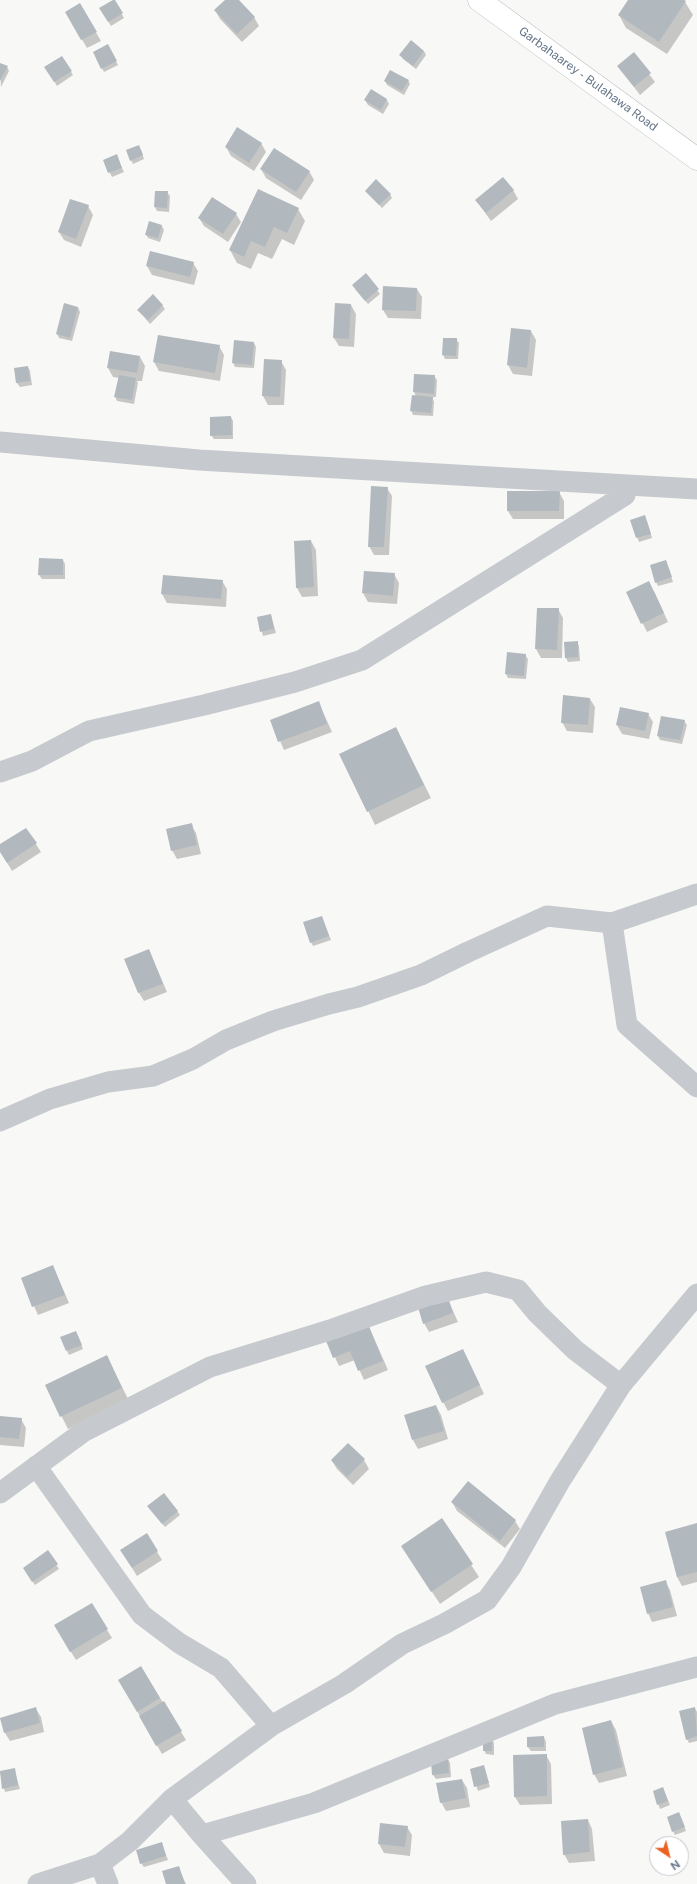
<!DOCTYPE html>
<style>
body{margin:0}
#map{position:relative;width:697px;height:1884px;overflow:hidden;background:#f8f8f6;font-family:"Public Sans",sans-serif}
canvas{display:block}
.north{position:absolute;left:649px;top:1836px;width:40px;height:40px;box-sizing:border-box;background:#fff;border:1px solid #c2c8cf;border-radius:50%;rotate:145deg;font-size:11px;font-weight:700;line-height:16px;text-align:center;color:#667688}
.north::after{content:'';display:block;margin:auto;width:14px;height:18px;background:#eb6123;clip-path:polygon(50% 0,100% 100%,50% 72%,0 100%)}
</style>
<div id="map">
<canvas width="697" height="1884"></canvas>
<div class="north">N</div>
</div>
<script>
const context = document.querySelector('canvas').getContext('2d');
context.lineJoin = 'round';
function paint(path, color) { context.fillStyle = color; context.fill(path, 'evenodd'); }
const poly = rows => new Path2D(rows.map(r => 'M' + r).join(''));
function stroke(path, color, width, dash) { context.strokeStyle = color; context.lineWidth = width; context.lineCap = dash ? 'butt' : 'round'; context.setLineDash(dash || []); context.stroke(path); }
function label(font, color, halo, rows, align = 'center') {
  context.font = font + ' "Public Sans",sans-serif'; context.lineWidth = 4; context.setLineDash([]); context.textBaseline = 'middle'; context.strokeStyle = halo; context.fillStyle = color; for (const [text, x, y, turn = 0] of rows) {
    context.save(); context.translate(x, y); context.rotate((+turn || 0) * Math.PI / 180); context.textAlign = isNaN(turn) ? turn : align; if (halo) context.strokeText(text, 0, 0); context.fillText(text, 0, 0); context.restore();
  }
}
paint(poly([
 [114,0,124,18,111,26,101,9],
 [226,0,237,0,254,17,259,26,242,42,220,19,215,10],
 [629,0,682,0,685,2,693,15,667,54,626,28,619,15],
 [79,4,101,41,87,48,66,12],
 [108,46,118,65,104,72,94,53],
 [424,51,426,55,416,69,403,59,400,55],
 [634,54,655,82,640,95,619,67],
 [62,57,73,75,57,86,46,67],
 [0,64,7,67,9,71,1,87],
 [408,80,410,84,404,95,387,85,385,81],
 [371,91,387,100,389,104,383,114,368,105,365,100],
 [237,129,261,143,266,152,254,171,231,156,226,147],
 [141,150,144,159,133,164,131,160],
 [118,160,124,172,112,177,104,161],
 [261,169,309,171,314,180,301,200,266,178],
 [513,190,518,199,491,221,476,200],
 [366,191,390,194,392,198,382,208],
 [167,192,170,196,169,212,157,211,155,207],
 [88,206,93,215,81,247,64,240,59,232],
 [298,209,305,221,294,245,282,239,272,259,258,253,251,269,237,263,230,250],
 [236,214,241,222,228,242,204,226,199,218],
 [162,226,164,230,160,242,148,238,146,234],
 [193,263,198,271,194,285,152,275,147,266],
 [366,275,380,294,368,304,355,289],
 [417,289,422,297,421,319,388,318,383,310],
 [162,305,165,309,150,324,138,310],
 [351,305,356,314,354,347,339,346,334,338],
 [78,307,80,312,72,341,59,338,57,334],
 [512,329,531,331,536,340,532,376,513,374,508,365],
 [456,339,459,343,458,359,445,359,443,355],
 [254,343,256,347,254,368,235,367,233,363],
 [219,346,224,355,220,381,159,371,154,362],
 [140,357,145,366,142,381,137,381,138,383,134,404,117,401,115,396,119,378,113,377,108,368],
 [281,361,286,370,284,405,268,405,263,396],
 [28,367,30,371,32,385,20,387,17,383,15,369],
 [415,375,434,376,437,380,436,397,432,397,434,402,433,416,413,415,411,410,416,396,414,392],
 [231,417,233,421,233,439,214,439,211,435],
 [387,488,392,496,389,555,374,555,369,546],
 [559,492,564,501,564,519,513,519,508,511],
 [632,521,647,521,652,538,639,542],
 [311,541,316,550,318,596,302,597,297,588,295,542],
 [63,560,65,564,65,579,42,579,39,575],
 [666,561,673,582,658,586,656,582],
 [394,574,399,583,397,604,368,602,363,593],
 [164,576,222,581,227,589,226,607,167,603,162,594],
 [654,591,668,622,647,632,628,593],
 [538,609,558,609,563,618,562,658,541,658,536,649],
 [271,615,276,633,263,636,258,617],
 [577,642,579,646,580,661,568,662,566,658],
 [525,655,528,659,526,679,508,678,506,674],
 [590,699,595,707,593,733,567,731,562,722],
 [319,703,332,732,284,750,271,720],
 [648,714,653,722,649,739,622,734,617,725],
 [684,721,687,725,682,744,660,740,658,736],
 [396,728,431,798,375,825,341,755],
 [191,825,196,833,201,854,177,859,172,850],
 [26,829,41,852,12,871,0,851,0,846],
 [322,917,331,940,313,946,311,942],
 [149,950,167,992,144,1001,139,993],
 [53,1266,69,1303,38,1315,22,1279],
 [446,1295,458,1322,429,1332,424,1323],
 [366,1320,388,1370,364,1380,355,1360,339,1366,325,1336],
 [78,1336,83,1349,69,1355,67,1351],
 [107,1356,129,1401,68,1429,46,1385],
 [467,1358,484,1394,448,1411,443,1402],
 [436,1406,441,1415,448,1439,418,1449,413,1440,406,1416],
 [0,1417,21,1419,26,1428,24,1447,0,1445],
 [364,1460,369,1469,353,1485,337,1469,332,1461],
 [452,1502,515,1521,520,1529,505,1548,457,1511],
 [151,1510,177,1511,180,1515,165,1527],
 [442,1520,479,1577,440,1604,402,1546],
 [697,1524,697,1582,682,1586,677,1577,666,1532],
 [146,1534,162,1560,137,1576,126,1558],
 [48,1552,59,1569,35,1585,26,1572],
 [665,1581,670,1590,677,1616,652,1622,648,1613],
 [91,1604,112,1638,76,1660,55,1626],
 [141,1667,186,1740,162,1754,119,1680],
 [695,1708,697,1712,697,1741,689,1743,687,1739],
 [36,1709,41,1717,44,1732,10,1741,5,1733],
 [611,1721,616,1730,627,1776,599,1783,594,1774],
 [544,1737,546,1742,546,1751,531,1751,528,1747],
 [492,1739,494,1743,494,1755,486,1754,484,1750],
 [546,1755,551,1764,552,1804,520,1805,515,1797],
 [448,1759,450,1763,451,1777,436,1779,433,1775],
 [483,1766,490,1787,478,1791,471,1769],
 [14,1769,20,1789,5,1792,0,1772],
 [462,1780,467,1788,470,1807,446,1811,441,1802],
 [663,1788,670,1805,660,1809,654,1791],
 [679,1813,686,1831,675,1835,673,1831],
 [588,1820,592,1829,595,1861,569,1863,564,1854],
 [381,1824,407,1827,412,1835,410,1856,384,1853,379,1844],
 [162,1844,168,1860,144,1867,141,1863],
 [178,1867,186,1884,167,1884]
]), '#0003');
paint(poly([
 [113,0,115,0,123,13,108,22,99,8],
 [225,0,239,0,255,17,237,34,214,10],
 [628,0,684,0,686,1,659,42,618,15],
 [80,3,97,32,81,40,65,12],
 [411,40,424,51,413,66,399,55],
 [108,44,117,61,101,69,93,52],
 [634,52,651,73,634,87,617,66],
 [62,56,72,71,54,82,44,67],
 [0,63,8,66,0,81],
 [390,70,409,80,402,91,384,81],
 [371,89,387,99,381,110,364,100],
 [237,127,262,143,249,163,225,147],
 [139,145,143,155,130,161,126,150],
 [274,148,310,171,296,192,260,169],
 [117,154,122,168,108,173,103,160],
 [503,177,514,190,486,213,475,200],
 [376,179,391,194,379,205,365,191],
 [258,189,299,208,287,233,274,227,265,247,251,241,244,257,229,250],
 [155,191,168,191,167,208,154,207],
 [212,197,237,213,223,234,198,218],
 [70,199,89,205,76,239,58,232],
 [149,221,162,225,158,238,145,235],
 [150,251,194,262,190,277,146,266],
 [366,273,379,289,365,301,352,285],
 [383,286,417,288,416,311,382,310],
 [153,294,163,305,148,320,137,310],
 [64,303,78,307,70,338,56,334],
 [335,303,351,304,349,339,333,338],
 [511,328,531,330,527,368,507,365],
 [158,335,220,345,215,373,153,362],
 [443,338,457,338,456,356,442,355],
 [234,340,254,342,252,365,232,363],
 [110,351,140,356,137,373,107,368],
 [264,359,282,360,280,397,262,396],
 [28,366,30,381,16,383,14,368],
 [414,374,435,375,434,394,413,392],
 [119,375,136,378,132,400,114,397],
 [412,395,433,397,431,413,410,411],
 [231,416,232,435,210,436,210,417],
 [371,486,388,487,384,547,368,547],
 [507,491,560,491,559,511,507,511],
 [645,515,651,534,636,538,630,520],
 [311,540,314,587,296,588,294,541],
 [39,558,63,559,63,575,38,575],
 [666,560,672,577,655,583,650,565],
 [364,571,395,573,393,596,362,593],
 [163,575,223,580,221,599,161,594],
 [649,581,664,613,641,624,626,592],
 [537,608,559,608,557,650,535,649],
 [271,614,274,629,260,632,257,617],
 [578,641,578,657,565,658,564,642],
 [507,652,526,654,524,676,505,674],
 [563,695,590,698,588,725,561,723],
 [319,701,327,724,278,742,270,720],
 [620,707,649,713,645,731,616,725],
 [661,716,685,720,680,740,657,736],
 [396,727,424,785,367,812,339,754],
 [192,823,197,845,171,851,166,829],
 [26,828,37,843,7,863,0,852,0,844],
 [322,916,329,936,310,943,303,922],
 [149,949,163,984,138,993,124,959],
 [53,1265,65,1295,32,1307,21,1278],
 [447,1294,453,1313,423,1324,417,1304],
 [366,1319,383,1361,358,1371,350,1351,333,1358,324,1336],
 [76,1331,82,1345,66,1351,60,1337],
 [463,1349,480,1385,442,1403,425,1366],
 [107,1355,122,1388,60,1417,45,1385],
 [436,1405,444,1431,412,1440,404,1415],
 [0,1416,22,1418,19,1439,0,1437],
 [348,1443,365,1459,347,1477,331,1460],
 [468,1481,516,1520,500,1541,451,1502],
 [164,1493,178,1511,162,1524,147,1506],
 [442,1518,473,1564,431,1592,401,1546],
 [697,1523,697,1572,677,1577,665,1532],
 [147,1533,158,1551,132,1568,120,1550],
 [48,1550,58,1564,32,1582,23,1568],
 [666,1580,673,1607,647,1614,640,1587],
 [92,1603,108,1629,70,1652,54,1625],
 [141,1666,160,1698,137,1712,118,1680],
 [164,1701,182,1731,156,1746,139,1716],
 [36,1707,40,1723,4,1733,0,1718],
 [695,1707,697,1736,686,1740,679,1711],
 [611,1720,623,1767,593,1775,582,1728],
 [544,1736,544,1747,527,1747,527,1737],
 [483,1738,492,1738,492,1751,483,1751],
 [547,1754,547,1796,514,1797,513,1755],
 [448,1758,449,1773,432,1775,431,1760],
 [484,1765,489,1783,474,1787,470,1769],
 [15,1768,18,1785,2,1789,0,1771],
 [462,1779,466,1798,440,1803,436,1783],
 [663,1787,668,1801,657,1805,653,1791],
 [679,1812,685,1827,672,1832,667,1817],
 [588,1819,590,1852,563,1855,561,1821],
 [380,1823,408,1826,405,1847,378,1844],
 [162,1842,166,1856,140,1864,136,1850],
 [179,1866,185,1884,166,1884,162,1871]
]), '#b1b8be');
const major = poly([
 [479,0,697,159]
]);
stroke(major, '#b9bdc1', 23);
stroke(poly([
 [0,442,199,460,697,489],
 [0,772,32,761,89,731,204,705,295,682,362,660,625,495,626,485],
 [612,923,627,1025,697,1087],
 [0,1121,50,1099,108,1082,153,1076,193,1059,226,1040,273,1021,329,1004,358,997,421,975,468,952,547,916,612,923,697,894],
 [36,1466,142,1615,179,1643,221,1668,271,1726],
 [0,1493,83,1432,210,1367,333,1329,426,1296,486,1282,518,1290,537,1313,575,1350,621,1385],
 [172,1799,202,1835,314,1803,555,1704,697,1667],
 [202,1835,246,1884],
 [100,1864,108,1884],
 [38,1884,100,1864,130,1841,172,1799,271,1726,344,1684,402,1644,444,1624,487,1600,511,1567,560,1481,621,1385,697,1294]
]), '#c6c9cd', 21);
stroke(major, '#fff', 22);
label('12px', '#667688', '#fff', [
 ["Garbahaarey - Bulahawa Road",588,79,36]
]);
</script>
